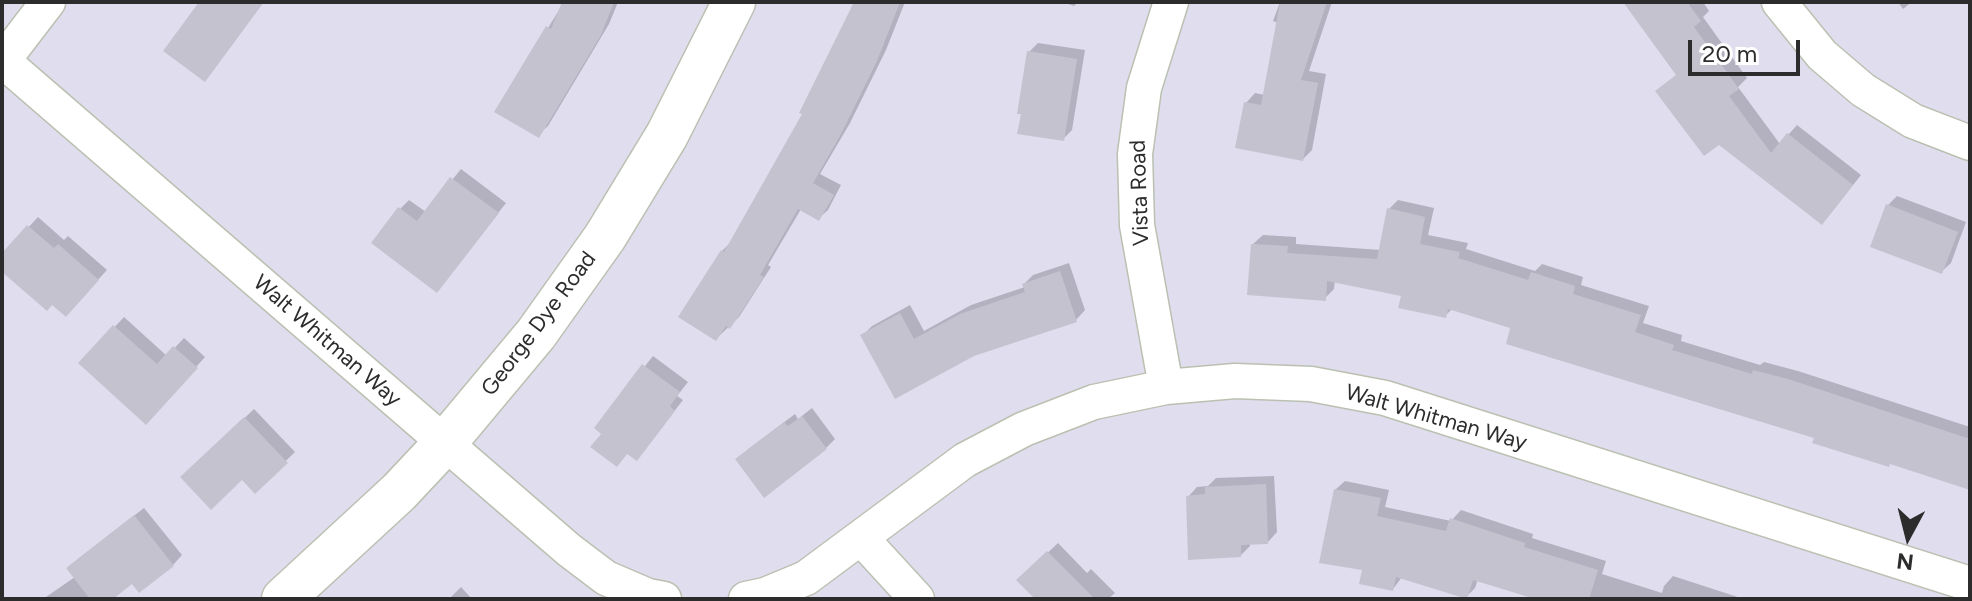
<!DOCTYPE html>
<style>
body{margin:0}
#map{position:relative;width:1972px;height:601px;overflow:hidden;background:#e0ddef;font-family:Figtree,sans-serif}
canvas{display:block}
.frame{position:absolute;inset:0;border:4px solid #2c2c2c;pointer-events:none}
.north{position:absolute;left:1868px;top:497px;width:80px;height:80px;-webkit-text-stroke:6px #fff;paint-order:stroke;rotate:187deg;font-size:22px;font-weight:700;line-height:32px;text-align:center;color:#2c2c2c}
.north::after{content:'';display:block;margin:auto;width:28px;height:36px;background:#2c2c2c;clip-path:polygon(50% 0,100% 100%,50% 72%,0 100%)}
.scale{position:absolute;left:1688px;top:40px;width:112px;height:36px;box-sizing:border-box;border:4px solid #2c2c2c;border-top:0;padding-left:10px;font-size:24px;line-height:28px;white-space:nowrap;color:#2c2c2c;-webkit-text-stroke:6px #fff;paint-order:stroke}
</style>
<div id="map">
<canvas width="1972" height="601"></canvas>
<div class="frame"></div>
<div class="north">N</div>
<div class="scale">20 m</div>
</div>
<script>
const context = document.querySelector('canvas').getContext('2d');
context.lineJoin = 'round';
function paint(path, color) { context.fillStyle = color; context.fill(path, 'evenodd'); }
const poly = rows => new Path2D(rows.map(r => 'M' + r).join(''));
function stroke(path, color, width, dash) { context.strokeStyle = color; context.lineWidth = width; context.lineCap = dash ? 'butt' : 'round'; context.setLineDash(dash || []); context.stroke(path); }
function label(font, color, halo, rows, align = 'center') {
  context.font = font + ' Figtree,sans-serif'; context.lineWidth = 7; context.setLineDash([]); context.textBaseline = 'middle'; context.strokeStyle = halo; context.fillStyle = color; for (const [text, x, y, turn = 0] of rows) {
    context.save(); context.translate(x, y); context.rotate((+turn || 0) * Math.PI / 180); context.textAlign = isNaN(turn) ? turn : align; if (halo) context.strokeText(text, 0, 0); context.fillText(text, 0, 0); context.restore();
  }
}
paint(poly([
 [564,2,618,2,609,24,548,126,538,135,497,111],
 [854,2,905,2,886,50,850,123,820,174,841,185,828,210,818,219,801,209,768,265,771,267,739,317,716,339,680,317,722,251,733,240,804,114],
 [1062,2,1078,2,1074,6],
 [1280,2,1332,2,1309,71,1326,74,1312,150,1303,159,1246,103,1255,93,1265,95,1278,23,1273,21],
 [1627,2,1703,2,1709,11,1703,17,1747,78,1738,87,1780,144,1797,125,1861,175,1831,213,1658,91,1678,74],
 [1898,2,1912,2,1903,9],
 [1038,43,1085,50,1072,130,1063,139,1029,52],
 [461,169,506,203,437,291,400,209,409,200,426,212],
 [1897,196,1966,222,1951,263,1941,272,1888,205],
 [1398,200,1434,208,1428,235,1468,243,1466,249,1535,271,1542,264,1583,277,1581,285,1649,306,1643,323,1682,335,1681,341,1760,365,1764,362,1798,371,1970,427,1970,488,1816,437,1513,327,1453,308,1445,316,1403,294,1335,280,1334,289,1325,298,1253,244,1263,235,1296,237,1296,244,1381,250,1389,209],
 [38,217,64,240,68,236,107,270,75,305,53,303,2,270,2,256],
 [1069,263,1085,310,1076,320,973,354,863,335,872,326,910,305,924,331,971,305,1025,287,1024,284,1033,275],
 [124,317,167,356,184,338,205,357,155,413,81,363],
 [653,356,688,382,677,396,683,400,637,459,628,453,617,464,604,433,596,428],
 [812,408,835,439,826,448,747,450,795,414,798,419],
 [254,409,295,452,255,491,242,477,183,477],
 [1274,476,1277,532,1268,542,1250,543,1250,546,1240,556,1188,497,1197,487,1208,486,1216,478],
 [1345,481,1389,490,1385,507,1451,521,1461,510,1533,534,1532,538,1606,561,1602,574,1662,593,1664,586,1673,576,1744,599,1541,599,1478,579,1475,588,1466,597,1402,577,1393,589,1364,569,1335,490],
 [144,508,182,555,173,565,96,599,43,599,75,577,78,559],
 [1058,543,1087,573,1091,569,1115,593,1108,599,1037,599,1019,580],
 [461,587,472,599,449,599]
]), '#0003');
paint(poly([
 [199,2,264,2,205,82,163,51],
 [562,2,614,2,601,35,539,138,494,112,546,26,551,29],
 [854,2,900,2,877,61,841,134,813,183,834,195,819,221,798,209,760,275,764,277,730,329,726,326,716,341,678,317,721,250,724,252,802,114,799,113],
 [1280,2,1327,2,1301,80,1318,83,1303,161,1235,148,1244,102,1261,105],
 [1623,2,1687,2,1701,21,1694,27,1739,89,1729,96,1771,153,1787,133,1853,185,1822,225,1719,145,1704,156,1655,91,1676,75],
 [1027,51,1077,59,1064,141,1017,134,1021,114,1017,114],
 [450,177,499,213,437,293,371,243,398,207,417,221],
 [1886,204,1958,232,1942,274,1870,247],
 [1387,208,1425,217,1420,244,1460,252,1458,258,1528,280,1531,272,1575,286,1573,294,1641,315,1635,332,1674,345,1672,350,1752,374,1753,370,1788,379,1970,439,1970,490,1890,464,1889,467,1812,443,1814,438,1506,344,1510,328,1448,309,1446,318,1398,308,1401,296,1327,281,1326,301,1247,295,1251,244,1288,246,1287,253,1377,259],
 [27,225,54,248,58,244,99,280,66,317,52,305,47,311,2,272,2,253],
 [1060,271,1077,322,974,356,895,399,860,335,900,313,914,339,960,314,1025,292,1022,284],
 [113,325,157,364,173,346,198,368,146,425,78,363],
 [642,364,680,392,670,406,675,411,637,461,627,454,617,467,590,447,601,434,594,428],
 [802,416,827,449,764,498,735,459,784,422,788,426],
 [244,417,288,463,255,494,242,480,211,510,180,477],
 [1266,484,1268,544,1241,545,1241,557,1188,560,1186,496,1205,494,1205,487],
 [1334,489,1381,498,1377,516,1446,531,1450,518,1525,543,1524,547,1598,570,1589,599,1535,599,1473,580,1467,599,1396,577,1393,591,1359,584,1362,570,1319,563],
 [134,515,174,566,139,593,132,584,113,599,90,599,66,568],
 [1047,551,1095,599,1035,599,1016,580]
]), '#c5c2d0');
const minor = poly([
 [1779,2,1822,55,1863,90,1913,121,1970,143],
 [3,61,569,550,606,578,648,596,664,599],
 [2,62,48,2],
 [1166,387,1137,225,1135,154,1144,88,1171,2],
 [861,538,917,599],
 [746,599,765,595,806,578,965,460,1024,429,1094,402,1166,387,1235,381,1311,384,1385,398,1970,584]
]);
const tertiary = poly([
 [283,599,399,492,445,443,536,334,605,237,667,135,734,2]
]);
stroke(minor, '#bac1b1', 37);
stroke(tertiary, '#bac1b1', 45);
stroke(minor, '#fff', 34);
stroke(tertiary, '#fff', 42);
label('22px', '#2c2c2c', '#fff', [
 ["Vista Road",1140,193,-92],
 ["George Dye Road",539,324,-53],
 ["Walt Whitman Way",327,341,41],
 ["Walt Whitman Way",1436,418,16]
]);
</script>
